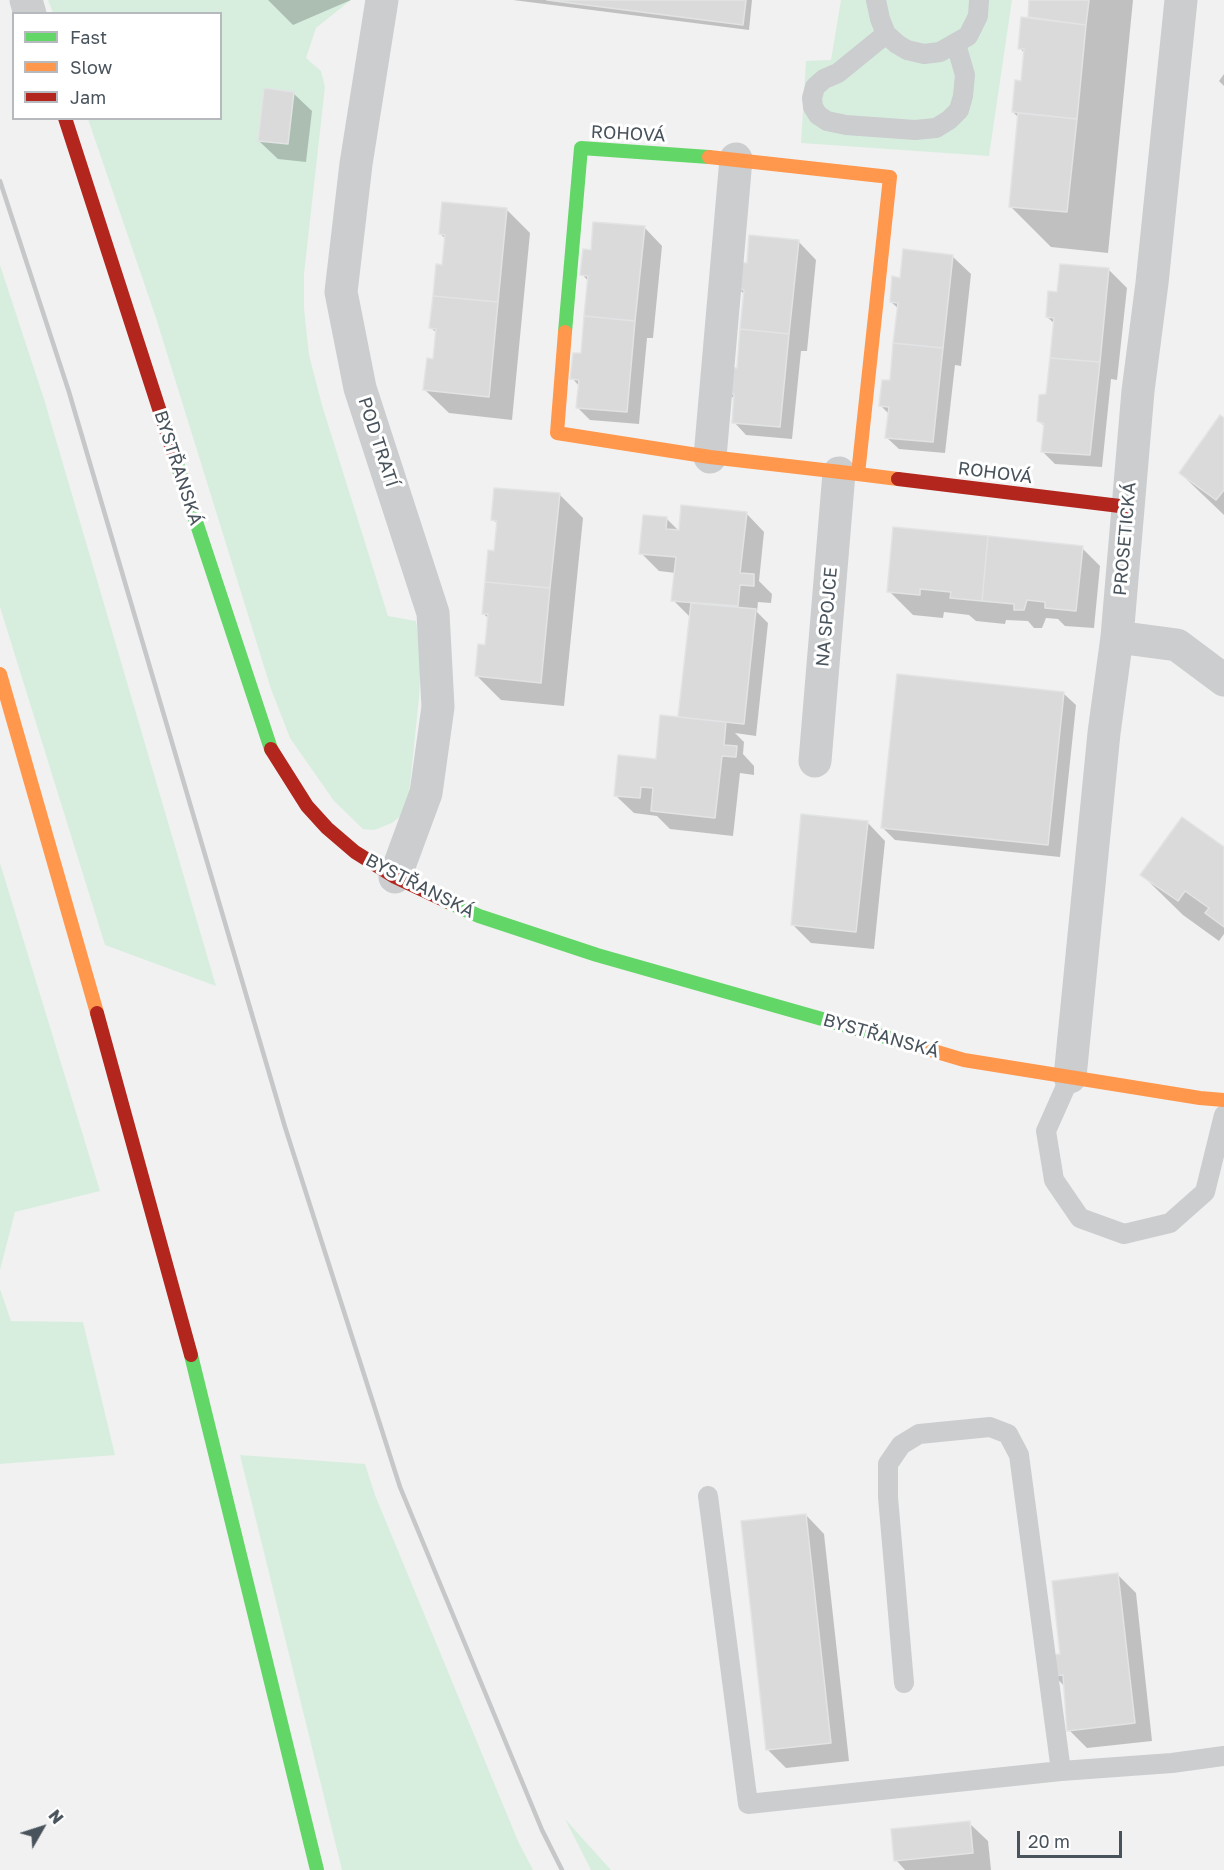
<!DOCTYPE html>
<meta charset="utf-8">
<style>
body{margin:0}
#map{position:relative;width:1224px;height:1870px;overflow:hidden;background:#f1f1f1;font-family:"Golos Text",sans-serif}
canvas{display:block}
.legend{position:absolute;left:12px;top:12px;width:210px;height:108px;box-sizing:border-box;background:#fff;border:2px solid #b6babe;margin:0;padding:8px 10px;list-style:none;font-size:18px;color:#49535c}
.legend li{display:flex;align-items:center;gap:12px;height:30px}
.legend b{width:30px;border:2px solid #b6babe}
.north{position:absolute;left:12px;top:1798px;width:60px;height:60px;-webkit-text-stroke:4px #fff;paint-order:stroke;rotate:51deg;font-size:16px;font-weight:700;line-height:24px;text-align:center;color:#49535c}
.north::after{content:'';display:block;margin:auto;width:21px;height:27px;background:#49535c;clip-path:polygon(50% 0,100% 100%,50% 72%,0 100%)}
.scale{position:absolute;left:1017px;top:1831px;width:105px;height:27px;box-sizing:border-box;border:3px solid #49535c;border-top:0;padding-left:8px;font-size:18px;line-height:21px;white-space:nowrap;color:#49535c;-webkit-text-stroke:4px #fff;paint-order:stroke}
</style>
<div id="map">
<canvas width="1224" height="1870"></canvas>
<ul class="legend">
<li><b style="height:8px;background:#63d668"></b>Fast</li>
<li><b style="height:8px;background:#ff974d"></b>Slow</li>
<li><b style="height:8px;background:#b3261e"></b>Jam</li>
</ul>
<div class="north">N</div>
<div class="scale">20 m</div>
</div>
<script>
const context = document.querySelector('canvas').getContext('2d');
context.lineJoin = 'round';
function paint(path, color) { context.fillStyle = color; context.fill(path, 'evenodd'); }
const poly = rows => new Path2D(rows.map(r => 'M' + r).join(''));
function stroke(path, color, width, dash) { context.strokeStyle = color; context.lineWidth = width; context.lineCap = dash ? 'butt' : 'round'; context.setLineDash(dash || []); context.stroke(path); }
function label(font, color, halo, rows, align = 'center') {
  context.font = font + ' "Golos Text",sans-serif'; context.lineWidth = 6; context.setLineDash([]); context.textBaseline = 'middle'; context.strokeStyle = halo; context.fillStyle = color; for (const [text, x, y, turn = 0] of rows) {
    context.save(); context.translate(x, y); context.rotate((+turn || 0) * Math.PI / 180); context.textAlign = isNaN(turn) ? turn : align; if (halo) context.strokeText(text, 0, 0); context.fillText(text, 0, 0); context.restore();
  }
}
paint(poly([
 [48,0,351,0,316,28,306,58,321,71,325,87,304,274,304,308,309,355,322,405,388,616,416,621,421,657,419,698,409,794,405,812,392,823,374,830,363,829,334,801,290,738,271,689,156,318,88,119,220,118,220,14,53,13],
 [841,0,1012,0,989,156,801,143,806,61,831,60],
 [0,265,44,399,216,986,105,945,0,607],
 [0,863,100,1191,15,1212,0,1270],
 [0,1289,11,1321,83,1322,115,1455,0,1464],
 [240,1455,365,1464,375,1495,518,1841,533,1870,342,1870],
 [565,1819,611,1870,591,1870]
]), '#d7eedf');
paint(poly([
 [268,0,351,0,293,25],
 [513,0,752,0,749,30],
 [1031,0,1133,0,1108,253,1051,247,1010,206,1019,118,1013,112,1023,82,1025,54,1020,48,1029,19],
 [1224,74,1224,86,1219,81],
 [293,93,312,111,306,162,278,159,259,141],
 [506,209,530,233,512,420,449,413,425,390,434,360,437,333,431,328,443,267,446,239,440,234],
 [644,227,662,246,653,338,647,338,639,424,590,420,577,407,579,386,572,378,582,355,589,282,582,274,592,251],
 [798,241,816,260,807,351,801,351,792,439,746,435,734,422,735,400,728,392,738,369,745,295,737,287,748,265],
 [952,256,971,274,961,366,955,365,945,453,899,449,886,437,889,414,881,406,892,381,899,309,891,302,902,279],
 [1109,270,1127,288,1117,380,1111,379,1102,467,1055,464,1043,452,1045,427,1038,420,1048,395,1055,324,1047,317,1058,293],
 [1224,420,1224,515,1180,473],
 [559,494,583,518,564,706,501,700,477,676,486,646,489,619,483,613,496,552,498,525,493,519],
 [746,513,764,532,759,581,772,594,771,603,758,602,757,612,768,623,756,736,735,733,744,742,743,754,754,766,754,775,740,773,733,836,670,829,657,816,634,813,615,795,658,761,680,719,691,618,673,600,676,573,659,571,641,553,666,518,680,532],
 [1082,548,1100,566,1094,628,1065,626,1058,619,1046,618,1042,628,1034,628,1028,621,1006,620,1005,624,976,621,969,615,944,612,943,618,913,615,889,591],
 [1063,693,1076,705,1060,857,895,840,882,827],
 [867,822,885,841,874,949,811,943,793,925],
 [1224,849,1224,934,1219,941,1183,915,1142,875],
 [806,1515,824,1534,849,1761,786,1768,768,1750],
 [1118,1575,1136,1593,1152,1741,1087,1748,1069,1730,1065,1687,1054,1675,1062,1656],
 [969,1823,988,1841,991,1870,905,1870,896,1860]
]), '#0003');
const building = poly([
 [547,0,746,0,743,25,547,0],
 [1029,0,1089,0,1086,25,1028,17,1029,0],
 [1021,17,1086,25,1077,119,1012,112,1015,80,1021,81,1024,49,1018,49,1021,17],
 [264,88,294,92,288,144,258,141,264,88],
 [1018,113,1077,119,1067,212,1009,207,1018,113],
 [442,202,507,208,498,302,433,296,436,264,442,265,445,235,439,234,442,202],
 [593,222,645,226,635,321,584,316,588,276,580,275,583,249,591,250,593,222],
 [749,235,799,240,789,334,740,329,744,290,736,288,738,262,747,263,749,235],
 [903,249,953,255,943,348,893,343,898,303,890,302,892,276,900,278,903,249],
 [1060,264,1109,268,1100,362,1050,358,1054,318,1046,317,1048,291,1057,292,1060,264],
 [433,296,498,302,489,397,423,390,427,358,433,359,436,329,429,328,433,296],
 [584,316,635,321,627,412,576,408,579,380,570,379,573,353,581,353,584,316],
 [740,329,789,334,780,427,732,423,734,394,726,393,729,367,737,368,740,329],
 [893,343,943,348,933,442,885,438,889,407,879,406,882,380,890,380,893,343],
 [1050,358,1100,362,1090,455,1041,452,1044,424,1037,421,1039,395,1046,394,1050,358],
 [1220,415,1224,418,1224,490,1216,500,1179,473,1220,415],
 [494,488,560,493,550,588,485,582,488,550,494,551,497,521,491,520,494,488],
 [681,505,747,512,740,573,754,574,754,586,740,585,738,606,671,601,676,557,639,554,643,515,667,517,666,529,679,530,681,505],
 [893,527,988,536,982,601,950,598,951,592,920,589,920,595,887,592,893,527],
 [988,536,1083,546,1076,611,1045,608,1045,602,1027,600,1024,610,1014,610,1014,604,982,601,988,536],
 [485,582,550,588,541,683,475,676,478,644,485,645,488,614,482,614,485,582],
 [691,603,756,609,744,724,678,717,691,603],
 [897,674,1064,692,1048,845,881,828,897,674],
 [660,715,726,722,724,745,737,746,736,757,722,756,715,818,651,811,653,788,641,787,640,798,614,796,618,755,656,759,660,715],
 [801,814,868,821,856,932,791,925,801,814],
 [1182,817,1224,847,1224,927,1205,913,1209,908,1185,891,1178,901,1140,875,1182,817],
 [806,1514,831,1743,766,1750,741,1521,806,1514],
 [1118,1573,1135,1723,1067,1731,1063,1675,1052,1676,1050,1655,1060,1654,1052,1581,1118,1573],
 [970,1821,973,1853,894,1861,891,1829,970,1821]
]);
paint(building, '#dadadb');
stroke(building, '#e2e3e4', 1.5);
stroke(poly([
 [876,0,880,19,886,34,897,44,907,50,924,54,940,52,968,36,978,16,979,0],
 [886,34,838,73,824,79,815,87,812,98,813,107,818,115,827,121,846,125,915,130,936,128,949,120,959,110,963,96,965,75,956,44],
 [1070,1077,1046,1131,1054,1180,1080,1218,1124,1234,1170,1223,1205,1192,1224,1115],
 [708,1496,748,1804,1061,1771,1172,1763,1224,1756],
 [904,1683,888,1497,888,1464,901,1445,919,1434,990,1427,1008,1434,1019,1455,1061,1771]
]), '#cbcdcf', 20);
stroke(poly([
 [26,0,30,14],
 [382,0,356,164,341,292,360,388,433,613,438,707,426,793,395,877],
 [710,457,736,159],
 [1117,637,1177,645,1224,680],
 [815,761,839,473],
 [1070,1077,1104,733,1117,637,1138,391,1152,283,1181,0]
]), '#cbcdcf', 33);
stroke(poly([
 [565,332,581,148,709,157],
 [174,455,271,749],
 [448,902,479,916,597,955,910,1044],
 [191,1355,317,1870]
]), '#63d668', 14);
stroke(poly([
 [709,157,890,177,858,474,898,479],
 [565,332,557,433,710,457,858,474],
 [0,674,97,1013],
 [910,1044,964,1060,1200,1098,1224,1100]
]), '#ff974d', 14);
stroke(poly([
 [65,118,174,455],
 [898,479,1128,507],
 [271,749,307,806,327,828,355,852,395,877,448,902],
 [97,1013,191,1355]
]), '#b3261e', 14);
stroke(poly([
 [0,181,69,392,285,1127,400,1487,542,1830,562,1870]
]), '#c6c7c9', 4.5);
label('18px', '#49535c', '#fff', [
 ["ROHOVÁ",628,134,3],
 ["POD TRATÍ",378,442,72],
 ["BYSTŘANSKÁ",178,468,72],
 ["ROHOVÁ",995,473,7],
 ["PROSETICKÁ",1125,539,-85],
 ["NA SPOJCE",827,617,-85],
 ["BYSTŘANSKÁ",420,886,27],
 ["BYSTŘANSKÁ",881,1036,16]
]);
</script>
